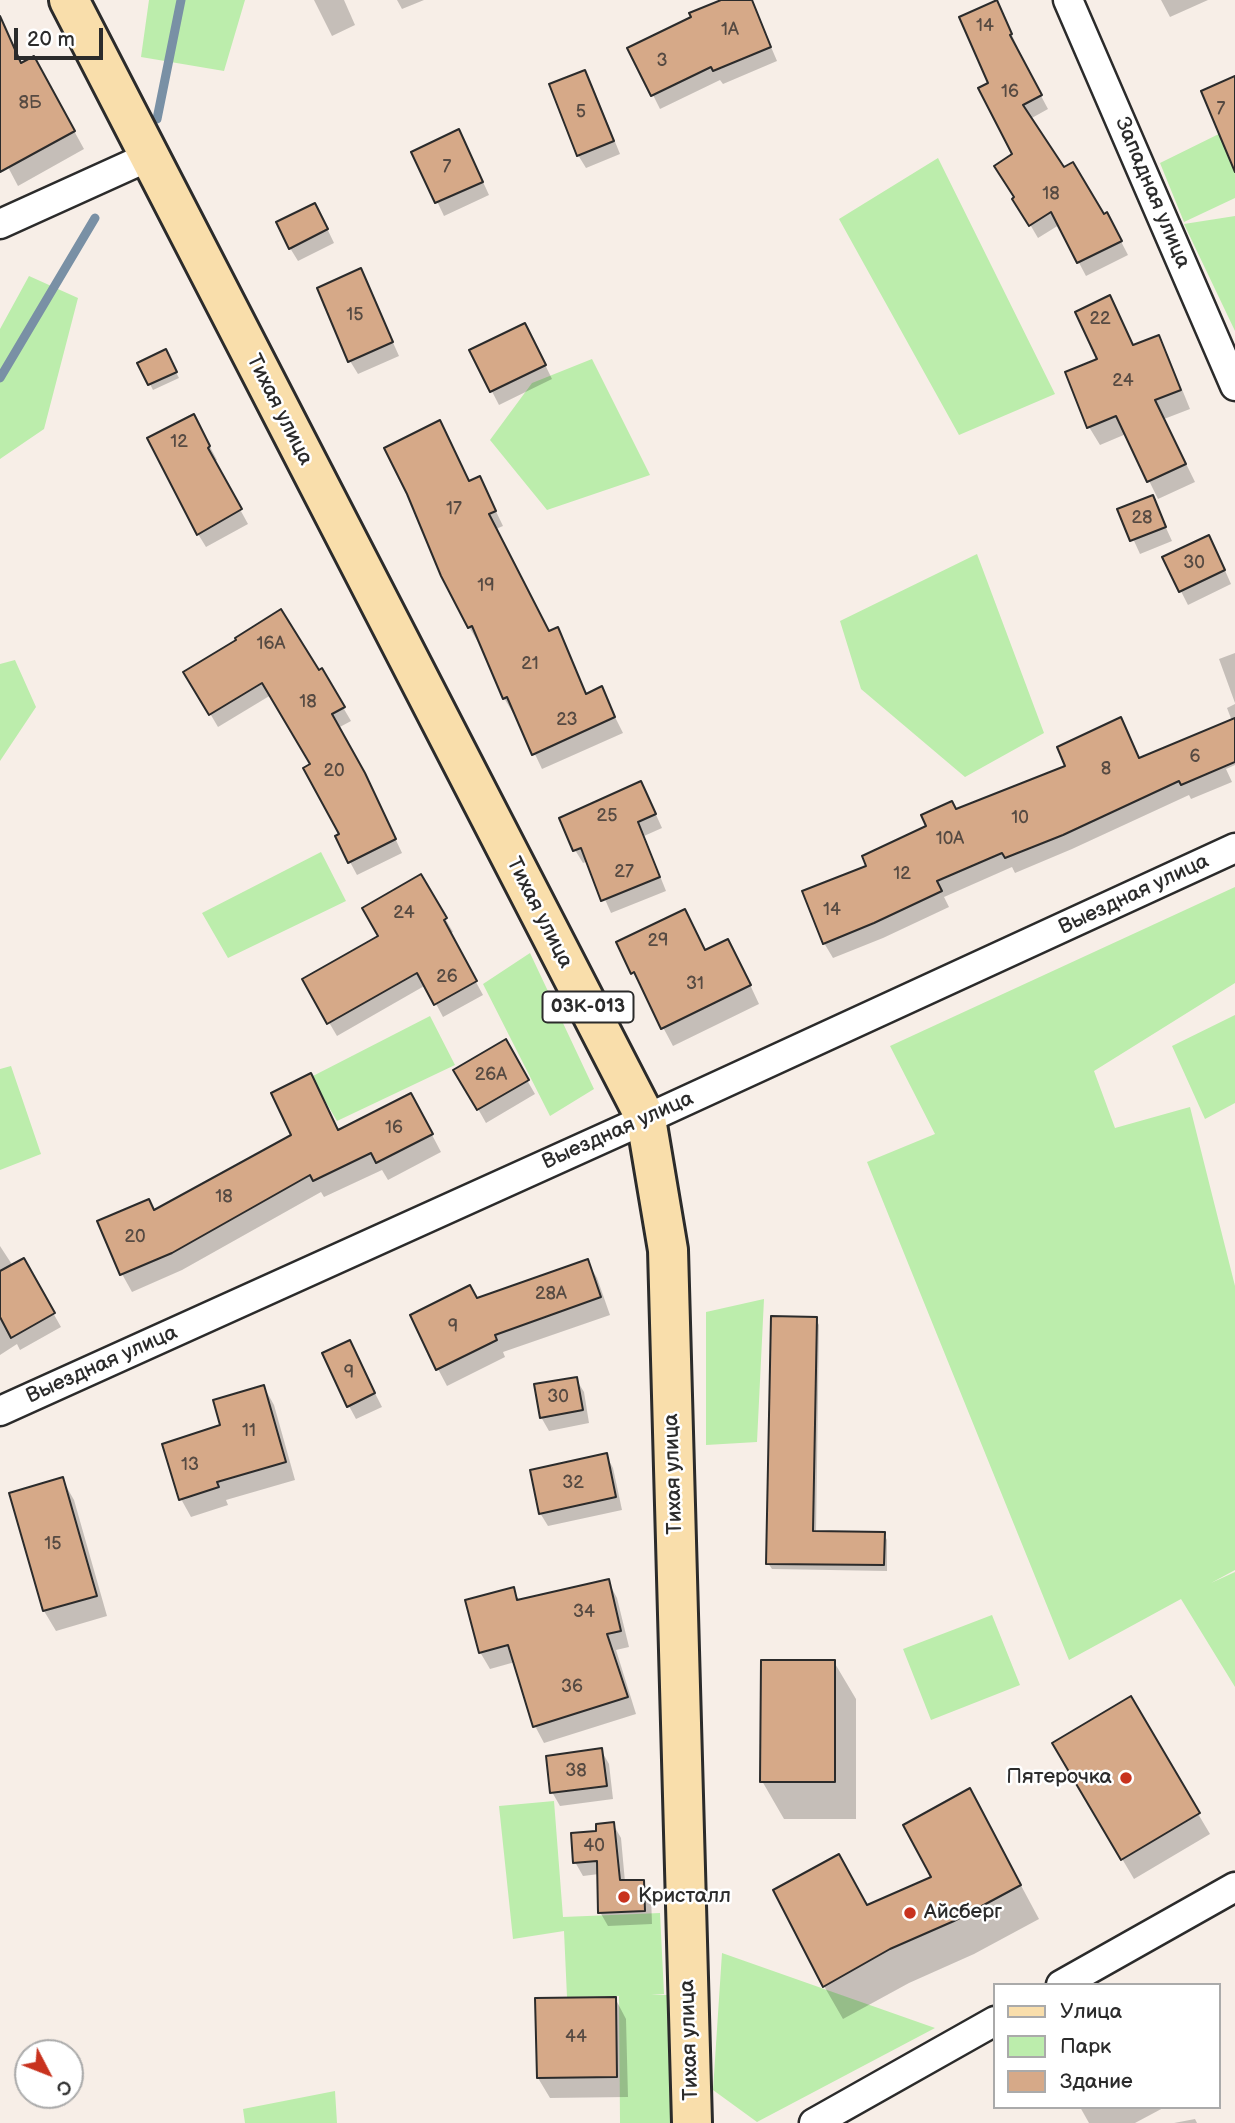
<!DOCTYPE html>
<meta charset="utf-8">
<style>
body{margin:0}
#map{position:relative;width:1235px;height:2123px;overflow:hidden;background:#f7eee7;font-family:"Balsamiq Sans",sans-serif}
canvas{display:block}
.legend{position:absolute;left:993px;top:1983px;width:228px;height:126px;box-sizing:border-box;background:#fff;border:2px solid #aaa;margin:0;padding:9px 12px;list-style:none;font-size:21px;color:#2b2b2b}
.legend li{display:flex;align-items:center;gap:14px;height:35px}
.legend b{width:35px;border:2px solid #aaa}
.north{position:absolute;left:14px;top:2039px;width:70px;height:70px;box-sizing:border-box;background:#fff;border:2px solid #aaa;border-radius:50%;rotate:132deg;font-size:19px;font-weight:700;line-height:28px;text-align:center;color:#2b2b2b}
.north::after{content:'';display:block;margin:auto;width:24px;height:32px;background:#c8321e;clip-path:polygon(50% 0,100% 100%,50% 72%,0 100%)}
.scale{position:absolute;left:14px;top:28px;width:89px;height:32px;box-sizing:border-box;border:4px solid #2b2b2b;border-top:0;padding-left:9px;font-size:21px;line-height:24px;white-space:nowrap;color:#2b2b2b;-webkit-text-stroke:5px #fff;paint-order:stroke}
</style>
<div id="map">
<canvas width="1235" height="2123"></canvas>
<ul class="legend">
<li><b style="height:9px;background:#f9deab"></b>Улица</li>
<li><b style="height:19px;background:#bcedac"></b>Парк</li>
<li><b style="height:19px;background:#d6a988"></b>Здание</li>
</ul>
<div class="north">С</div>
<div class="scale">20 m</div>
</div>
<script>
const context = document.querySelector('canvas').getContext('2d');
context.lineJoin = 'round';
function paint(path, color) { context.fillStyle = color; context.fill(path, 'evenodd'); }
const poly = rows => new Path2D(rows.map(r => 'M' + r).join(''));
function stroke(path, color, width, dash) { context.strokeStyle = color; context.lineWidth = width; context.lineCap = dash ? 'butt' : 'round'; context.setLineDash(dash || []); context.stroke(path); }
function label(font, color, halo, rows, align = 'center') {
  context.font = font + ' "Balsamiq Sans",sans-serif'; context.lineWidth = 5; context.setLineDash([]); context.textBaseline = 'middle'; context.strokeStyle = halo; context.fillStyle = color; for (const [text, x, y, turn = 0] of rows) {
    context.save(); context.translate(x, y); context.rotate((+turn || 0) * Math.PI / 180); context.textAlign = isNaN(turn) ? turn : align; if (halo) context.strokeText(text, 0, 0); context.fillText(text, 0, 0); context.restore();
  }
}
paint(poly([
 [149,0,245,0,224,71,141,57],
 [1235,126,1235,198,1184,222,1160,163],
 [938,158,1055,394,959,435,839,219],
 [1235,216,1235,331,1184,224],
 [29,276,78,298,44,429,0,459,0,329],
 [592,359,650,475,547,510,490,440,532,383],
 [977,554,1044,733,965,777,861,689,840,621],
 [15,660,36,707,0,761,0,664],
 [321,852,346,901,228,958,202,913],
 [1235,887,1235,983,1094,1071,1115,1128,1190,1107,1235,1286,1235,1570,1211,1583,1235,1572,1235,1687,1181,1599,1069,1660,867,1162,935,1134,890,1046],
 [530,953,594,1089,550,1116,483,984],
 [1235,1015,1235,1103,1205,1119,1172,1046],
 [430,1016,455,1065,337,1121,311,1077],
 [11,1066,41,1154,0,1170,0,1069],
 [764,1299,757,1442,706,1445,706,1312],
 [992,1615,1020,1685,931,1720,903,1649],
 [554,1801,563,1917,660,1913,664,1994,651,1995,674,1995,672,2123,620,2123,619,1996,567,1997,564,1931,513,1939,499,1806],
 [722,1953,935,2028,757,2122,713,2090],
 [335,2091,337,2123,245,2123,243,2109]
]), '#bcedac');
paint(poly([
 [314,0,344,0,355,25,332,36],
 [397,0,424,0,402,9],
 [726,0,751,0,777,61,723,84,720,80,660,109,630,49],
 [1161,0,1208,0,1170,17],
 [997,3,1018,48,1016,49,1048,109,1030,119,1063,170,1114,228,1128,255,1086,276,1059,225,1038,238,1015,199,1014,154,990,84],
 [0,16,22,64,44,76,84,149,18,186,0,152],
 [584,72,592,85,620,154,586,168,578,155],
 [466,145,489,195,444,216,417,159],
 [322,218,334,243,298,261,290,248],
 [361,271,399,356,358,374,350,361],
 [1109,297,1134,346,1158,337,1168,355,1190,409,1164,419,1195,482,1158,499,1126,434,1100,445,1089,427],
 [532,338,552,379,499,405,471,351],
 [168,357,179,378,153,390,150,384],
 [201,430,217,460,214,462,248,524,206,547,198,534],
 [480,478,503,526,496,529,549,633,557,630,587,695,601,689,623,733,542,769,515,712,513,713,504,698,480,641,478,642,469,627,470,482],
 [1152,497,1172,541,1140,554,1120,510],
 [1216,550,1231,584,1188,605,1164,558],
 [1235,653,1235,703,1219,659],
 [321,670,351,721,338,728,372,789,402,853,357,875,350,862,341,835,312,765,271,695,218,727,186,673],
 [1235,704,1235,765,1226,769,1232,782,1191,799,1189,795,1072,849,1015,873,1012,867,944,897,949,907,883,938,833,958,824,943,868,867,956,811,1068,767,1120,719,1140,759,1232,721,1227,708],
 [648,797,662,828,644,836,666,891,611,913,588,861,583,863,575,850],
 [420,876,453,932,450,934,483,995,443,1017,426,985,337,1036,304,980,381,936],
 [685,911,706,952,738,959,759,1004,673,1046,618,943],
 [505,1042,535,1094,486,1123,456,1070],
 [311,1076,339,1132,420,1112,441,1152,388,1180,382,1170,324,1197,321,1192,182,1270,132,1292,122,1274,154,1212,293,1136],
 [0,1246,13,1266,23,1260,61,1327,20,1350,17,1344,0,1355],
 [587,1261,597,1278,610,1315,503,1352,505,1357,447,1386,438,1369,477,1300],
 [816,1319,819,1325,816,1533,884,1534,887,1540,887,1571,772,1569,768,1563],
 [349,1342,382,1407,356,1419,349,1406],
 [576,1379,584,1392,589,1423,549,1431,541,1417],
 [264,1387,274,1405,295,1480,226,1500,228,1505,191,1517,181,1499,222,1426],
 [606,1455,613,1468,622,1510,548,1526,540,1513],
 [62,1479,74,1500,107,1616,56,1631,44,1611],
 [608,1581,617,1598,629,1647,616,1650,636,1714,544,1743,535,1726,515,1662,490,1669,480,1652,513,1589,520,1602],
 [834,1662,856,1699,856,1819,784,1819,762,1781],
 [1130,1699,1210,1834,1134,1879,1054,1744],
 [601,1750,609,1764,613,1799,560,1806,552,1792],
 [613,1824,621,1838,625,1882,643,1882,651,1895,652,1924,608,1926,600,1912,599,1874,583,1876,575,1862,598,1833],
 [988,1824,1039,1919,974,1954,909,1983,843,2019,824,1986,867,1907,933,1878],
 [615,1998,626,2019,628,2097,550,2098,538,2078],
 [1080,2107,1165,2107,1135,2123,1089,2123],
 [1195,2119,1197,2123,1174,2123]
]), '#0003');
stroke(poly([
 [157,119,181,0],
 [0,378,95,218]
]), '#7990a5', 9);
const building = poly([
 [721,0,752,0,771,47,713,71,711,67,651,96,627,48,691,17,689,13,721,0],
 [997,0,1012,34,1010,35,1042,95,1023,105,1064,167,1073,162,1104,214,1107,212,1122,241,1077,263,1051,212,1029,226,1012,199,1014,197,994,166,1012,154,978,88,988,83,959,17,997,0],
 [0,16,21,63,34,56,75,131,0,172,0,16],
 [585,70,614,141,577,156,549,84,585,70],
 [1235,76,1235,172,1201,91,1235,76],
 [459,129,483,182,435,203,411,152,459,129],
 [315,203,328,229,289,249,276,222,315,203],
 [361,268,393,342,348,362,317,288,361,268],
 [1110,295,1133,345,1159,335,1181,390,1155,400,1186,464,1147,482,1116,416,1087,428,1065,372,1097,359,1075,312,1110,295],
 [525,323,546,365,490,392,469,350,525,323],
 [166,349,177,372,148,385,137,363,166,349],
 [194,414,210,446,208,448,242,509,197,535,147,438,194,414],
 [440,420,469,481,480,476,496,511,489,514,549,631,558,627,586,694,602,686,615,717,532,755,507,697,503,699,472,626,468,628,441,576,407,494,384,448,440,420],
 [1153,495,1166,527,1130,541,1117,509,1153,495],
 [1209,535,1225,570,1179,592,1162,557,1209,535],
 [281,609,319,670,322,668,345,707,332,714,365,773,396,839,348,863,335,836,339,834,303,768,310,764,262,683,209,715,183,672,236,640,235,638,281,609],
 [1121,717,1139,758,1235,718,1235,762,1181,785,1179,781,1063,835,1005,858,1002,853,937,881,942,891,874,923,823,944,802,891,866,866,862,856,926,826,921,815,952,801,956,809,1065,766,1057,747,1121,717],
 [641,781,656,814,638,822,660,877,601,901,581,848,573,851,559,818,641,781],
 [421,874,447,918,444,920,477,981,434,1005,417,973,327,1024,302,979,378,936,362,908,421,874],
 [685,909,705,950,728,939,751,985,661,1029,634,972,631,974,616,942,685,909],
 [506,1039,529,1080,477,1110,453,1070,506,1039],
 [311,1073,338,1130,411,1093,433,1134,376,1163,371,1153,313,1181,310,1175,172,1253,120,1275,97,1221,149,1199,154,1210,291,1135,271,1093,311,1073],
 [24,1258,55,1313,11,1338,0,1317,0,1271,24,1258],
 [588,1259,601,1297,495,1335,497,1340,436,1370,410,1315,470,1285,477,1298,588,1259],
 [771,1316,817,1317,813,1531,885,1532,884,1565,766,1564,771,1316],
 [350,1340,375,1393,347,1407,322,1353,350,1340],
 [577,1377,583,1410,540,1418,534,1384,577,1377],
 [264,1385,286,1462,217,1482,219,1487,179,1500,162,1444,220,1425,213,1400,264,1385],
 [607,1453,616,1497,539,1514,530,1470,607,1453],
 [63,1477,97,1596,43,1611,9,1493,63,1477],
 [609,1579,621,1631,607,1634,628,1697,533,1727,508,1645,479,1653,465,1600,514,1587,517,1600,609,1579],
 [761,1660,835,1660,835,1782,760,1782,761,1660],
 [1131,1696,1200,1813,1121,1860,1052,1743,1131,1696],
 [602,1748,607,1786,550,1793,546,1756,602,1748],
 [970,1788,1021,1885,954,1921,890,1949,823,1987,773,1890,839,1854,867,1905,931,1877,903,1825,970,1788],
 [614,1822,620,1880,644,1880,645,1911,598,1913,597,1861,573,1863,571,1833,596,1831,596,1824,614,1822],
 [616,1997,617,2077,537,2078,535,1998,616,1997]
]);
paint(building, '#d6a988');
stroke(building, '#2b2b2b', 2);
const minor = poly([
 [1068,0,1235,386],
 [0,224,148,157],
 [0,1411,646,1119,1235,848],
 [1061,1985,1235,1887],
 [814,2123,995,2021]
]);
const primary = poly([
 [69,0,646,1119,668,1250,692,2123]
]);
stroke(minor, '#2b2b2b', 33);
stroke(primary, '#2b2b2b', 44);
stroke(minor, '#fff', 28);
stroke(primary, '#f9deab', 38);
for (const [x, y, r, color] of [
 [1126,1778,7,"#c8321e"],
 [624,1897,7,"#c8321e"],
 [910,1913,7,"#c8321e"]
]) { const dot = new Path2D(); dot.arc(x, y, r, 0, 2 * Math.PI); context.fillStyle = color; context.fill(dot); stroke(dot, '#fff', 2.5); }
label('18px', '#564a42', null, [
 ["14",985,26],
 ["1А",730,30],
 ["3",662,61],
 ["16",1010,92],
 ["8Б",30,103],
 ["7",1221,109],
 ["5",581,112],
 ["7",447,167],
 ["18",1051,194],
 ["15",355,315],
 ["22",1100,319],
 ["24",1123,381],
 ["12",179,442],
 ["17",454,509],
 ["28",1142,518],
 ["30",1194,563],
 ["19",486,586],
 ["16А",271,644],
 ["21",530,664],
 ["18",308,702],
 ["23",567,720],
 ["6",1195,757],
 ["8",1106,769],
 ["20",334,771],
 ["25",607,816],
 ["10",1020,818],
 ["10А",950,839],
 ["27",624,872],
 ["12",902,874],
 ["14",832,910],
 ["24",404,913],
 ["29",658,941],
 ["26",447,977],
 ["31",695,984],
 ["26А",491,1075],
 ["16",394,1128],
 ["18",224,1197],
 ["20",135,1237],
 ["28А",551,1294],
 ["9",453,1327],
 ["9",349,1373],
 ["30",558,1397],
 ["11",249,1431],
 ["13",190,1465],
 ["32",573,1483],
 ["15",53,1544],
 ["34",584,1612],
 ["36",572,1687],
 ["38",576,1771],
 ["40",594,1846],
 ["44",576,2037]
]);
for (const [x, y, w] of [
 [588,1007,91]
]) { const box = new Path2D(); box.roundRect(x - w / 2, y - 15.5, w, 31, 5); context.fillStyle = '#fff'; context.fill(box); stroke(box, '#2b2b2b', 2); }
label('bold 19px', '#2b2b2b', null, [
 ["03К-013",588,1007]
]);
label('21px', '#2b2b2b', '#fff', [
 ["Западная улица",1152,193,67],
 ["Тихая улица",279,410,63],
 ["Выездная улица",1134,895,-25],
 ["Тихая улица",539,913,63],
 ["Выездная улица",618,1131,-24],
 ["Выездная улица",102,1365,-24],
 ["Тихая улица",674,1474,-92],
 ["Тихая улица",690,2040,-92]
]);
label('21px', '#2b2b2b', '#fff', [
 ["Пятерочка",1112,1778,"right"],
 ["Кристалл",638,1897],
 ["Айсберг",924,1913]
], 'left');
</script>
